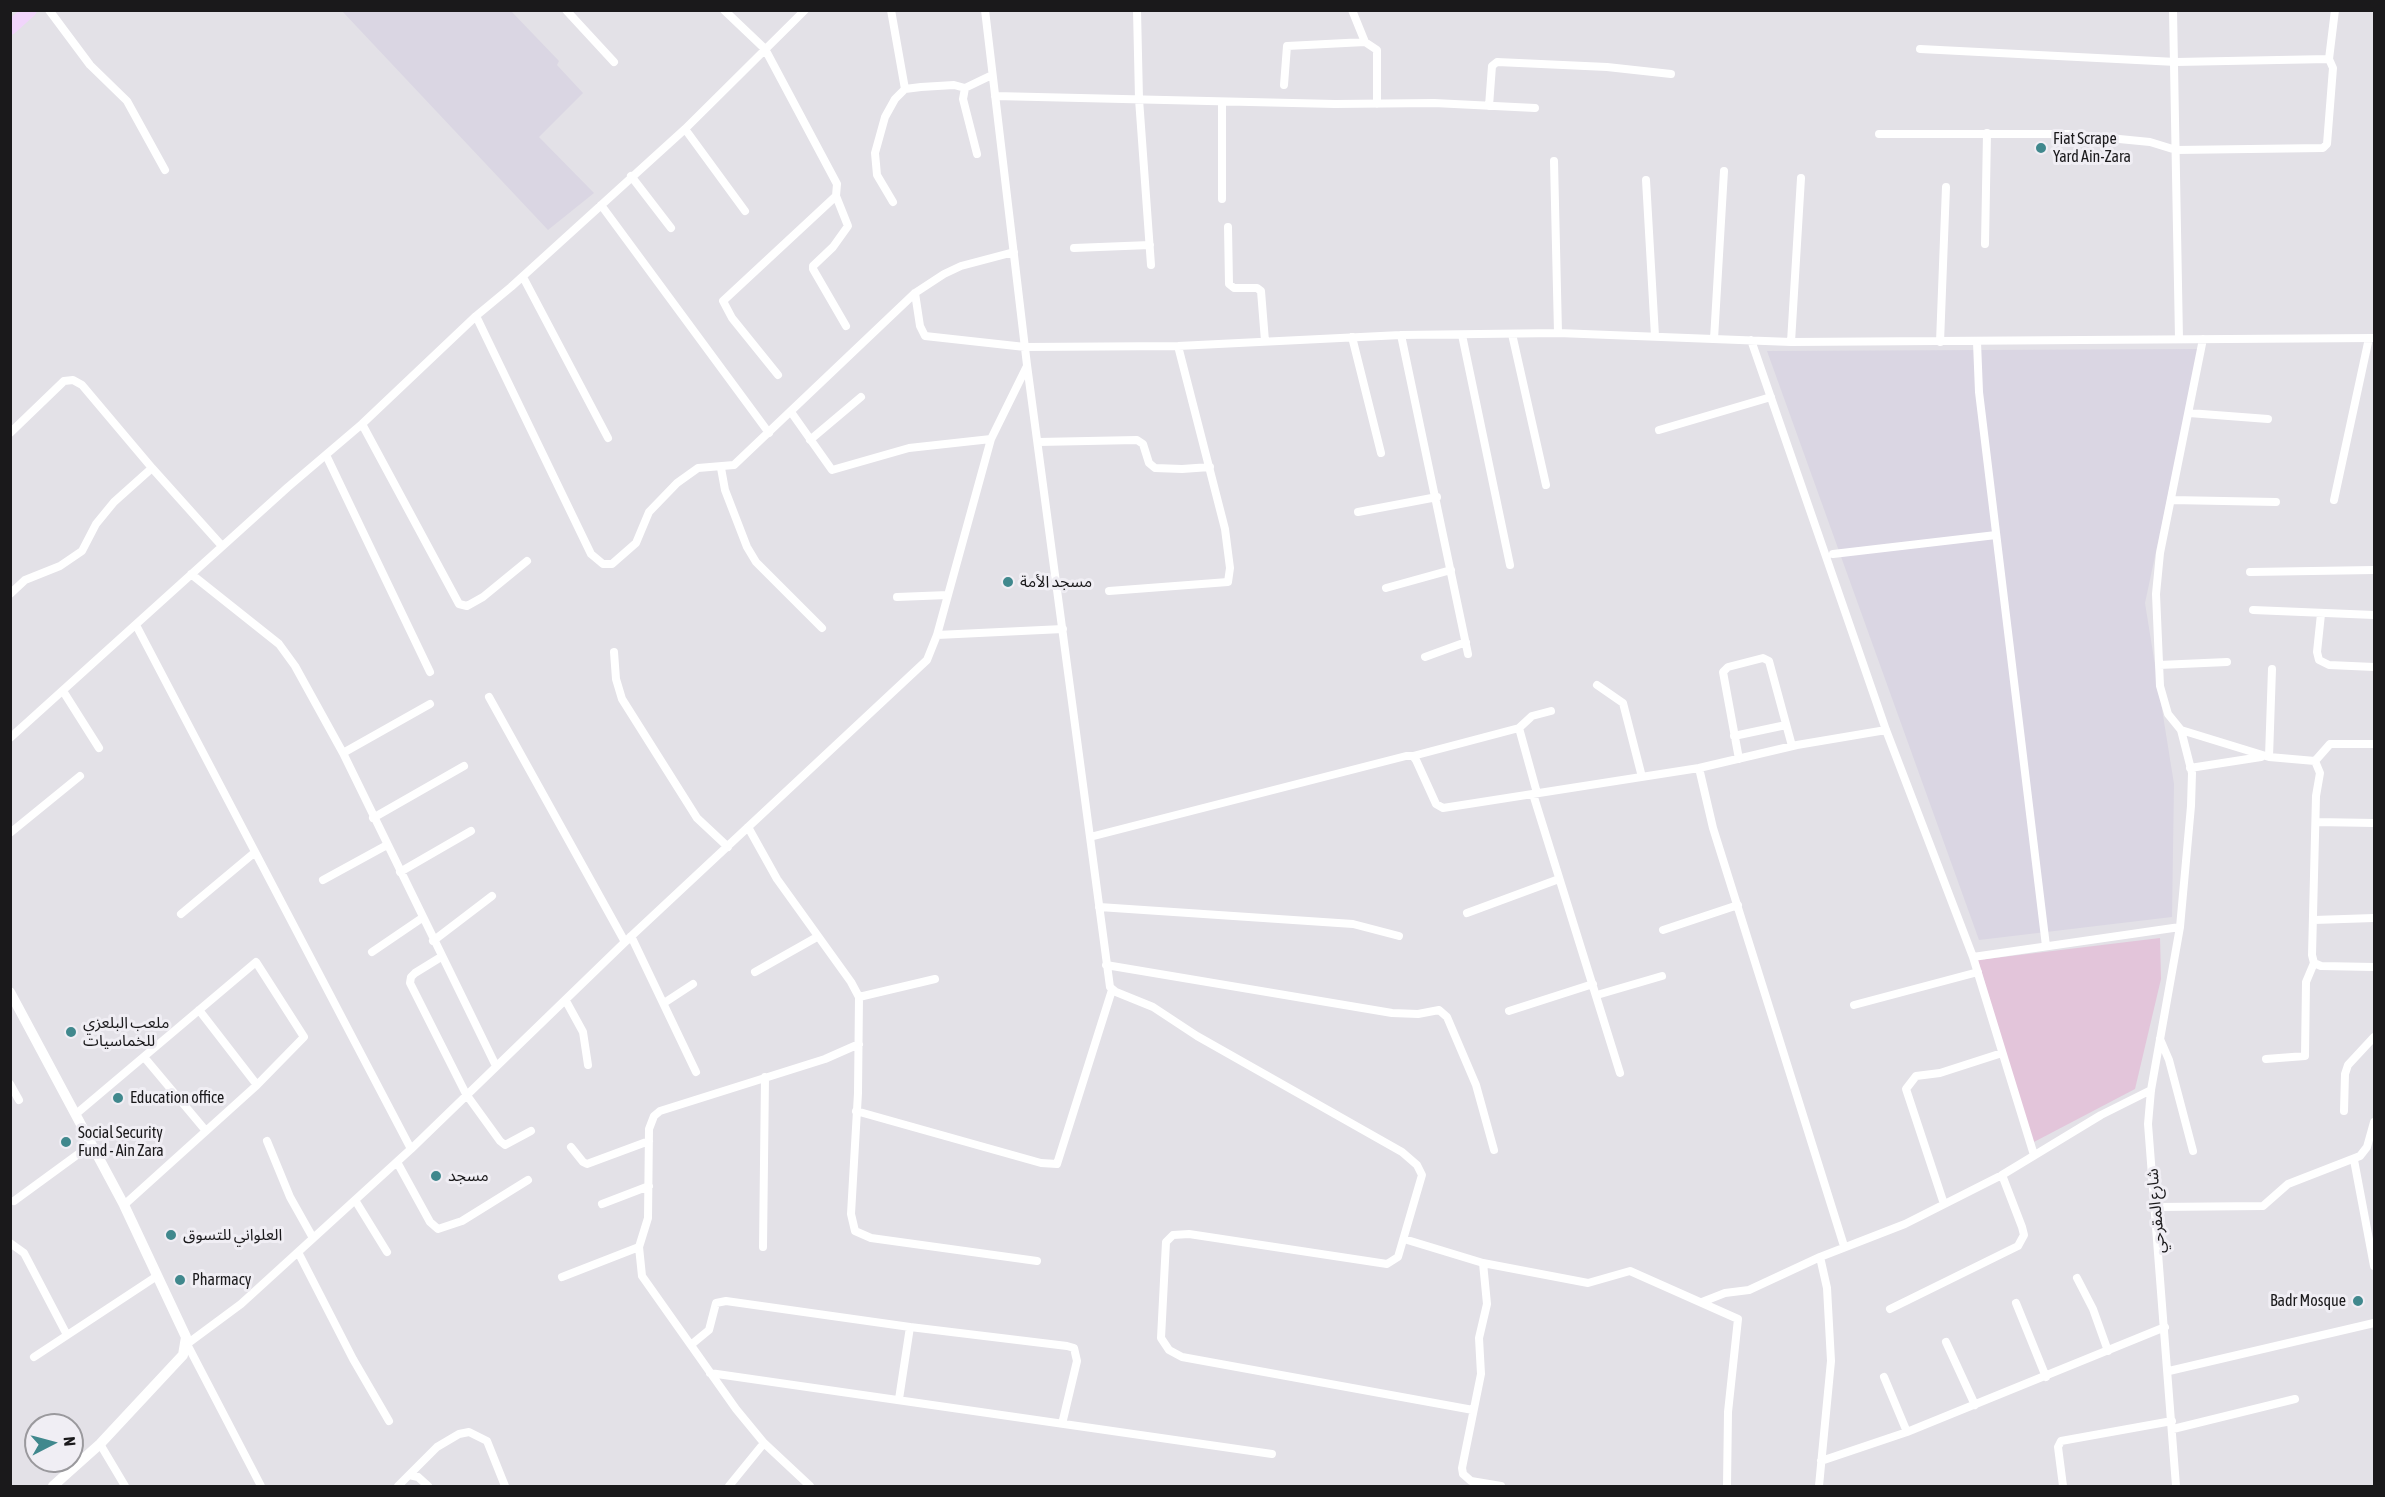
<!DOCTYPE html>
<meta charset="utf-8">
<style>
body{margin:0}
#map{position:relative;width:2385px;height:1497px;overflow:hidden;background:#e3e1e7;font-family:"Asap Condensed",sans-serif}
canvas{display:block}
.frame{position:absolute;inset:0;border:12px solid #1a191b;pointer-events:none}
.north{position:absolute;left:24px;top:1413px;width:60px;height:60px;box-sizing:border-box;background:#f0eef4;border:2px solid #9a999d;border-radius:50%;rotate:84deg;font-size:16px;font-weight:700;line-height:24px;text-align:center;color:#1a191b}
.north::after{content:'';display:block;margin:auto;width:21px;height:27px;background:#40888d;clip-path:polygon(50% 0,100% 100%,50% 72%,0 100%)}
</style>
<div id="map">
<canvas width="2385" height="1497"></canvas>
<div class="frame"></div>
<div class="north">N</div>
</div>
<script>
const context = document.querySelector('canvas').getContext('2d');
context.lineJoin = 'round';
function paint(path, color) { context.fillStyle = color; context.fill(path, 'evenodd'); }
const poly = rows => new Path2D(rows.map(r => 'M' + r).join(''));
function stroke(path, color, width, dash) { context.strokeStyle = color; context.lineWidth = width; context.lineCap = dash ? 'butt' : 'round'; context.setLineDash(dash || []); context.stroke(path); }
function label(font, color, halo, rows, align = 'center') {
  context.font = font + ' "Asap Condensed","Noto Sans Arabic",sans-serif'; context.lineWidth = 6; context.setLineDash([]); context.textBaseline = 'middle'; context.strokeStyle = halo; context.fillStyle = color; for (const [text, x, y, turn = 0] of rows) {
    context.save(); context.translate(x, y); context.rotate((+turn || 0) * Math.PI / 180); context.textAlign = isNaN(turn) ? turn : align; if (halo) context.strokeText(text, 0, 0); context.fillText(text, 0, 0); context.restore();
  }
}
paint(poly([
 [342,11,511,11,559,61,557,65,583,93,539,137,594,193,548,230],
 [2199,349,2145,603,2174,784,2172,917,1979,940,1767,351]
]), '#dad6e3');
paint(poly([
 [2160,938,2161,979,2135,1089,2032,1143,1978,960]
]), '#e3c5da');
stroke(poly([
 [49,10,90,65,127,101,165,170],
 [566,10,614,62],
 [724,10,765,49,837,184,836,196,723,301,732,318,778,375],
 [891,10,905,89],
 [985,10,1027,365,1110,987,1116,992,1153,1007,1197,1036,1402,1152,1417,1165,1422,1175,1398,1257,1387,1264,1189,1234,1173,1235,1166,1242,1161,1338,1169,1350,1182,1357,1473,1410],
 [1137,10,1139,99,1151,265],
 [1352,10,1365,42,1377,50,1377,104],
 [2173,10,2179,339],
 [2329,59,2335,10],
 [1284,85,1287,46,1365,42],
 [995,96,1335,104,1434,103,1535,108],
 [1489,106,1492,66,1497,62,1607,67,1671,74],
 [685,129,745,211],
 [1879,134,2068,134,2150,142,2176,150,2323,148,2327,144,2333,68,2329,59,2176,62,1920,49],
 [977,154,963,99,965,88,992,75],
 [1554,161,1558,333],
 [631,176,671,228],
 [1646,180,1655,336],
 [836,196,848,226,833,247,813,266,813,269,846,326],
 [1222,199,1222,102],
 [893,202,877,175,875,153,885,117,895,99,905,89,921,87,954,85,965,88],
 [601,205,769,433],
 [1228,227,1229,284,1234,288,1257,288,1261,291,1265,341],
 [1985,244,1987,133],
 [1074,248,1150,245],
 [523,277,608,438],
 [915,293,920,326,925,336,1025,347,1178,346,1401,335,1558,333,1791,342,2374,338],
 [476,316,591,554,603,564,612,564,636,543,649,512,677,483,698,468,734,465,915,293,944,274,961,266,1014,252],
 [1512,334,1546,485],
 [1401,335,1468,654],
 [1462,335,1510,565],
 [1352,337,1381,453],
 [1714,339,1724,171],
 [1751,340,1886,730,1973,957,2034,1155],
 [1791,342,1801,178],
 [1940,342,1946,187],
 [1977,342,1979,392,2046,946],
 [791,412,832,470,909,448,991,439],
 [2189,413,2268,419],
 [362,424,459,604,467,606,483,597,527,561],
 [1659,430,1771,397],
 [10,433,64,381,73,380,82,385,152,468,222,546],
 [810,440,861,397],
 [1038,442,1137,440,1143,444,1149,463,1155,468,1182,469,1210,467],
 [326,455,430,672],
 [721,468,725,490,747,547,756,562,822,628],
 [2171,500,2276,502],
 [2334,500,2369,338],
 [1358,512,1437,497],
 [1833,554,1996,535],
 [2250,572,2374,570],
 [191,574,279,644,295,666,343,753,496,1066],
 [1386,588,1451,570],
 [1109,591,1228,582,1230,568,1225,529,1178,346],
 [10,594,25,580,60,566,82,551,96,524,114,502,152,468],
 [897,597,948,595],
 [2253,610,2374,615],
 [2321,614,2317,652,2319,660,2329,665,2374,667],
 [136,625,411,1149],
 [937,635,1063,629],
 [614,652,616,679,622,699,697,818,728,847],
 [1425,657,1466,642],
 [2159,665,2227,662],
 [1597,685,1623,703,1642,777],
 [63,691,99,748],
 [489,697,625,942],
 [1519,728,1532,716,1551,711],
 [2181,730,2269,757,2315,761],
 [1734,736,1786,725],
 [10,738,288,487,362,424,476,316,511,287,685,129,805,10],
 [343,753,430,704],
 [1413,756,1519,728,1537,793],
 [2269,757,2272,669],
 [1739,759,1723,672,1728,667,1763,658,1769,661,1792,746],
 [2315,761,2320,773,2316,796,2312,955,2314,963,2321,966,2374,967],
 [2315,761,2330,744,2374,744],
 [1699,768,1713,828,1844,1246],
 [2190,768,2261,757],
 [1533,794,1620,1073],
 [373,818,464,766],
 [2316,822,2374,823],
 [748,827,777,879,851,982,859,997,858,1093,851,1214,855,1231,871,1238,1037,1261],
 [10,833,80,776],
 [1090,837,1406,756,1413,756,1416,760,1436,804,1443,808,1699,768,1797,745,1886,730],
 [400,872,471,831],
 [323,880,387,845],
 [1099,907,1353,924,1399,936],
 [1467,913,1559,879],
 [181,914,254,853],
 [2314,920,2374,918],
 [1663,930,1738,905],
 [631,936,696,1072],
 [433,941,492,896],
 [372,952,422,918],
 [441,957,415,973,411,977,410,983,466,1094,500,1141,505,1145,531,1131],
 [1973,957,2180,927],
 [1106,965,1392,1013,1418,1014,1439,1010,1447,1017,1476,1085,1494,1150],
 [755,972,817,937],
 [1597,995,1662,976],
 [859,997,935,979],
 [566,1001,583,1032,588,1065],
 [664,1003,693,984],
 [1854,1005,1978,972],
 [199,1010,257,1085],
 [1509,1011,1593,984],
 [2160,1039,2169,1060,2193,1151],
 [144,1057,206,1131],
 [2266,1059,2305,1056,2306,982,2314,963],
 [10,1084,19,1100],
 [856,1111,1041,1163,1057,1164,1112,990],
 [2344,1111,2345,1074,2348,1065,2374,1037],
 [76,1114,256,962,304,1037,257,1085,124,1205],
 [267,1141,290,1197,313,1238],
 [571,1147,583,1162,587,1164,649,1141],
 [2354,1160,2374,1266],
 [397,1162,430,1222,438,1229,462,1221,528,1180],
 [355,1200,387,1252],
 [14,1201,92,1144],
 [602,1204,649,1186],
 [1944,1204,1906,1089,1916,1076,1940,1073,2002,1053],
 [2156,1207,2263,1206,2288,1184,2360,1156,2367,1147,2374,1122],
 [1404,1239,1483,1263,1487,1304,1479,1338,1481,1374,1462,1468,1463,1474,1471,1481,1501,1486],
 [10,1243,24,1253,67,1335],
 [763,1247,765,1077],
 [298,1252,353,1359,389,1421],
 [1483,1263,1588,1283,1630,1271,1738,1319,1728,1412,1727,1486],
 [562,1277,639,1247],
 [2077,1278,2093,1309,2108,1351],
 [1702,1302,1725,1293,1749,1290,1820,1257,1905,1224,2002,1175,2101,1115,2151,1090],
 [2016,1303,2046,1377],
 [1890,1309,2018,1246,2024,1235,2022,1227,2002,1175],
 [1946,1342,1975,1405],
 [692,1344,709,1330,716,1303,726,1301,910,1327,1067,1346,1074,1348,1077,1361,1062,1424],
 [34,1357,157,1276],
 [2169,1371,2374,1323],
 [710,1373,1272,1454],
 [1884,1377,1907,1432],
 [899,1399,910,1327],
 [2173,1429,2295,1399],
 [100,1444,125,1486],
 [1821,1461,1907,1432,2165,1327],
 [409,1475,437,1447,459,1434,469,1432,487,1441,505,1486],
 [261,1486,187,1344,241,1304,411,1149,625,942,927,660,937,635,991,439,1027,366],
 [398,1486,409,1475,418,1477,428,1486],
 [729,1486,764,1443],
 [810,1486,764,1443,736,1409,642,1276,639,1247,648,1218,649,1129,654,1116,660,1111,825,1059,859,1044],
 [1819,1486,1831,1361,1827,1288,1820,1257],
 [2063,1486,2058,1447,2061,1441,2172,1421],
 [2176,1486,2148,1124,2151,1090,2180,927,2191,806,2192,773,2181,730,2168,714,2160,686,2156,594,2160,553,2203,339]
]), '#fff', 8);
stroke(poly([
 [10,992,124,1205,186,1337,183,1355,100,1444,53,1486]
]), '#fff', 10);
stroke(poly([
 [10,28,30,10]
]), '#f1d5fb', 14);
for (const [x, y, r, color] of [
 [2041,148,6,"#40888d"],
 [1008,582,6,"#40888d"],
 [71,1032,6,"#40888d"],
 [118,1098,6,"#40888d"],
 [66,1142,6,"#40888d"],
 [436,1176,6,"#40888d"],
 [171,1235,6,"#40888d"],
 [180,1280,6,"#40888d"],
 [2358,1301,6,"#40888d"]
]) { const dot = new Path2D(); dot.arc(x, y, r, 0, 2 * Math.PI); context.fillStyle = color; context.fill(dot); stroke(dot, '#f0eef4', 2); }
label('16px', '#1a191b', '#f0eef4', [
 ["Fiat Scrape",2053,139],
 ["Yard Ain-Zara",2053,157],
 ["مسجد الأمة",1020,582],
 ["ملعب البلعزي",83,1023],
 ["للخماسيات",83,1041],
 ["Education office",130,1098],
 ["Social Security",78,1133],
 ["Fund - Ain Zara",78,1151],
 ["مسجد",448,1176],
 ["العلواني للتسوق",183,1235],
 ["Pharmacy",192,1280],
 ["Badr Mosque",2346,1301,"right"]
], 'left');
label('16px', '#1a191b', '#f0eef4', [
 ["شارع المقرحي",2156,1211,-95]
]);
</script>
